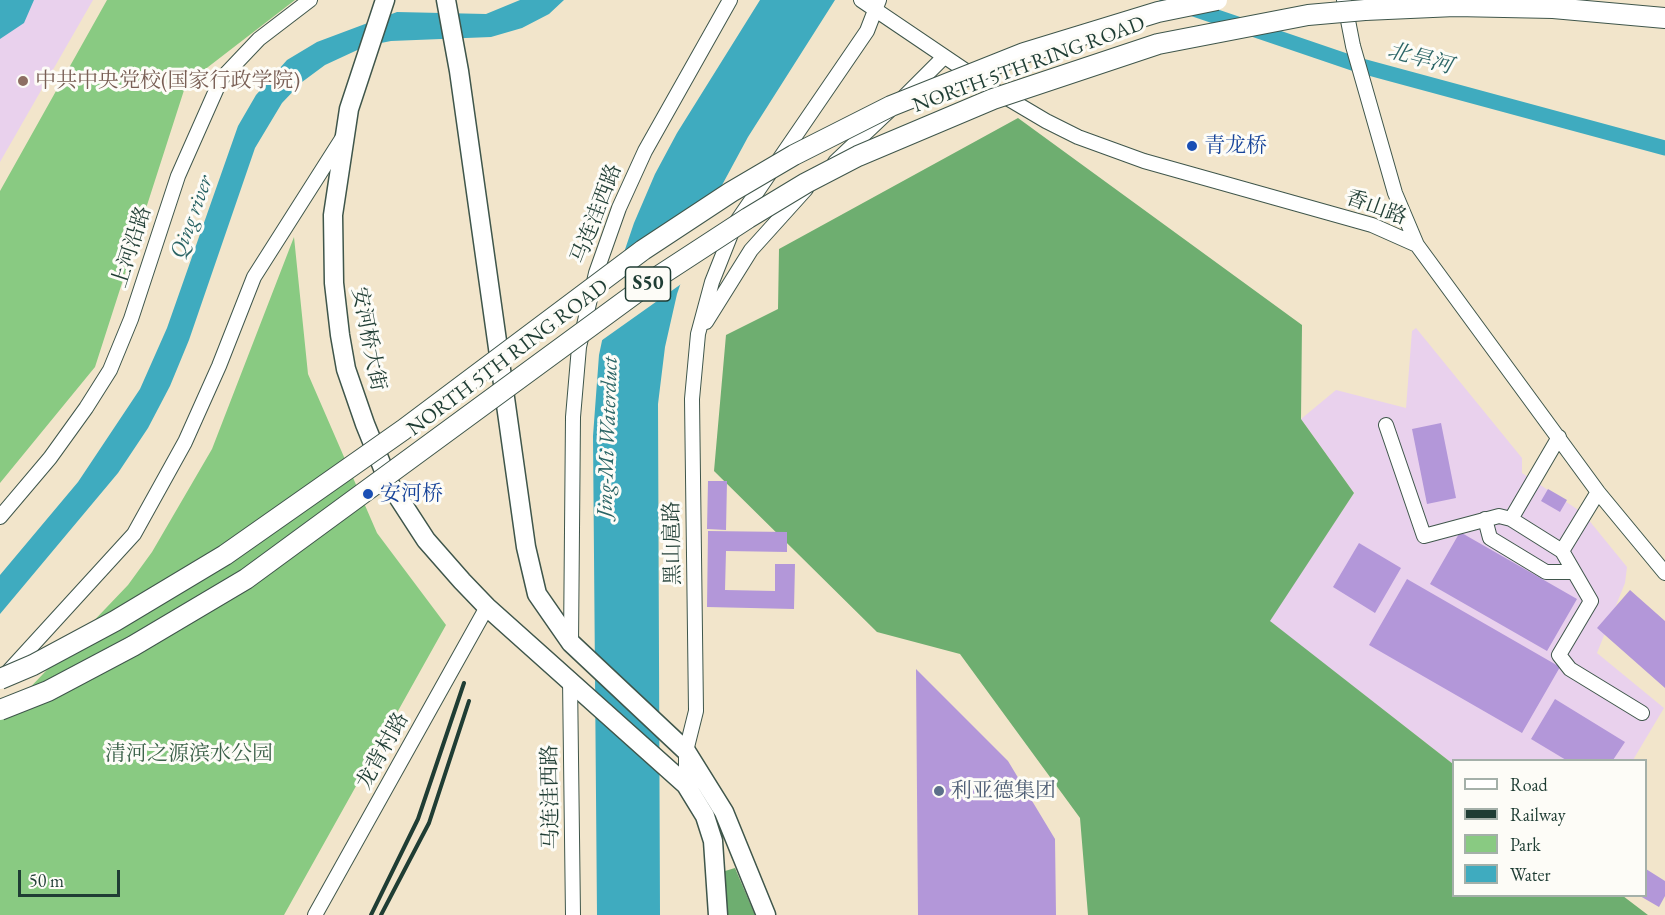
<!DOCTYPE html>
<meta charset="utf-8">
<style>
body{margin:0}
#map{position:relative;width:1665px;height:915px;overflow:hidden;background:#f2e5cb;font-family:"EB Garamond",serif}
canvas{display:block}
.legend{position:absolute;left:1452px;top:759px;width:195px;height:138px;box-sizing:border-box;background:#fdfcf7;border:2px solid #a4b0a9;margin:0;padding:8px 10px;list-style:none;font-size:18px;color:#1f3d34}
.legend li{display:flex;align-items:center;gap:12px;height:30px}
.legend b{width:30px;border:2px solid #a4b0a9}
.scale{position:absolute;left:18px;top:870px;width:102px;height:27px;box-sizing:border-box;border:3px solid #1f3d34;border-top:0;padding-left:8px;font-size:18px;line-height:21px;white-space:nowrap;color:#1f3d34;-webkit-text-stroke:4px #fdfcf7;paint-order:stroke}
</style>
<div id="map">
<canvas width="1665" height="915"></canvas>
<ul class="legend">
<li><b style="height:8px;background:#fff"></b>Road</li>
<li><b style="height:8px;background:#1f3d34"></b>Railway</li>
<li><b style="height:16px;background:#89ca82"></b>Park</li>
<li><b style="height:16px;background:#3fabbf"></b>Water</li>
</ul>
<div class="scale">50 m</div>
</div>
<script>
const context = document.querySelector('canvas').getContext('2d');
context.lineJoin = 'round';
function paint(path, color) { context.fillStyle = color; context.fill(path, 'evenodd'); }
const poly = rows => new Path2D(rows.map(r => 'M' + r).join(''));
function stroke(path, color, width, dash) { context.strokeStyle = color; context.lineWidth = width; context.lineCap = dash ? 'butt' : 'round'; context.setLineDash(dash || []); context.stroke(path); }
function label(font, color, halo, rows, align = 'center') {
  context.font = font + ' "EB Garamond","Noto Serif SC",serif'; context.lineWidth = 6; context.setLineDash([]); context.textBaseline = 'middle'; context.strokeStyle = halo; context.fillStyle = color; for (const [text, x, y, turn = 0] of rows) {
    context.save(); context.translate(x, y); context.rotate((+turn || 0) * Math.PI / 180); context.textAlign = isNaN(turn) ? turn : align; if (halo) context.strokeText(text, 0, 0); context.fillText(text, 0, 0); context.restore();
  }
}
paint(poly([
 [0,0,93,0,0,162],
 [1416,328,1522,458,1522,473,1583,513,1627,567,1625,583,1597,653,1664,708,1633,760,1454,760,1453,764,1269,621,1354,493,1301,419,1336,390,1406,408,1412,331]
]), '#e9d1ed');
paint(poly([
 [107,0,295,0,186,84,95,367,0,483,0,191],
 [294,237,308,374,377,533,446,625,284,915,0,915,0,719,128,585,152,552,212,449]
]), '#89ca82');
paint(poly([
 [1018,118,1302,325,1301,419,1354,493,1270,621,1453,764,1454,896,1623,896,1648,915,1088,915,1080,818,960,654,877,632,714,471,726,335,778,309,779,249],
 [735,868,755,915,725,915,725,871]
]), '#6eae70');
paint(poly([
 [0,0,34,0,24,23,0,39],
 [520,0,564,0,549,14,522,28,491,37,391,41,366,46,325,65,302,82,282,103,255,148,189,340,170,386,148,428,118,473,0,614,0,575,78,482,140,389,167,328,238,126,256,95,287,60,317,42,397,12,486,14],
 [760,0,835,0,748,137,701,224,677,294,665,347,658,404,660,915,597,915,593,436,599,355,615,279,634,223,655,174,677,133]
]), '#3fabbf');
paint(poly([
 [723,191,704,225,684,282,598,343,612,278]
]), '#f2e5cb');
stroke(poly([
 [1167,0,1358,65,1665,148]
]), '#3fabbf', 15);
paint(poly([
 [1441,423,1456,498,1427,504,1412,429],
 [708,481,727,481,726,530,707,529],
 [1548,489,1567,500,1560,512,1541,501],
 [708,531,787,532,787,552,726,551,725,590,775,591,775,564,795,564,794,609,707,607],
 [1460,532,1577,599,1547,651,1430,584],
 [1359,543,1401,568,1375,613,1333,587],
 [1407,579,1560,667,1522,733,1369,645],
 [1630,590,1665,621,1665,688,1597,628],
 [916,669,1008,761,1055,839,1056,915,918,915],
 [1555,699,1625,742,1613,760,1566,760,1531,739],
 [1646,869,1665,881,1665,896,1659,907,1640,896,1646,896]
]), '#b397d9');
const minor = poly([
 [861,0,997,92,1046,121,1078,137,1144,161,1372,225,1417,245,1598,492,1665,573],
 [1344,0,1353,46,1395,193,1417,245],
 [903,98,944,57],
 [835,162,889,111],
 [706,322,751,250,806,189],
 [1386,425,1424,536,1499,516,1511,519],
 [1559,437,1511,519,1562,551,1598,492],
 [0,517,50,458,86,408,110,370,131,319,178,176,221,79,259,39,310,0],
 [1485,519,1490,538,1546,572,1574,572],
 [1562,551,1591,601,1559,655,1570,669,1642,713],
 [571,643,573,417,579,347,596,273,619,208,645,151,730,0],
 [7,673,134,534,185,442,219,366,254,277,343,137],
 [570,679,573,915],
 [686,785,686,751,696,711,692,399,698,334,712,282,735,224,867,31,879,0],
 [315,915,487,607]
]);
const major = poly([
 [385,0,349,109,333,215,334,283,340,335,346,369,365,424,389,483,426,540,462,581,487,607,686,785,705,816,713,841,718,915],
 [446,0,459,71,526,547,537,594,571,643,686,751,724,812,766,915]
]);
const highway = poly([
 [1365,10,1455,6,1553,8,1665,18]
]);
stroke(minor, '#3f564b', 16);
stroke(major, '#3f564b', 21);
stroke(highway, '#3f564b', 22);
stroke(minor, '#fff', 14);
stroke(major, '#fff', 18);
stroke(highway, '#fff', 20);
stroke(poly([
 [371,915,418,819,464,683],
 [381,915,429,823,469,701]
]), '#1f3d34', 4);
const highwayBridge = poly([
 [0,679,33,665,115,621,225,555,403,430,643,250,731,192,794,155,891,106,1024,53,1158,12,1217,0],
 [0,710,48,691,133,646,246,579,659,276,748,218,806,183,858,156,993,99,1158,44,1308,15,1365,10]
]);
stroke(highwayBridge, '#3f564b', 22, []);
stroke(highwayBridge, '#fff', 20);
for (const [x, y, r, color] of [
 [23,81,6,"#8d6e63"],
 [1192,146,6,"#1a4fb4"],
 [368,494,6,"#1a4fb4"],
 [939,791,6,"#5c6f8a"]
]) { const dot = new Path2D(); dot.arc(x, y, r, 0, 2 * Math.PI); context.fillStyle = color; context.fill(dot); stroke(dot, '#fdfcf7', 2); }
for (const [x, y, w] of [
 [648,284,45]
]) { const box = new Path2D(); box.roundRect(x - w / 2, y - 17, w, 34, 4.5); context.fillStyle = '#fdfcf7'; context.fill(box); stroke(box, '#1f3d34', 1.5); }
label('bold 20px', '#1f3d34', null, [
 ["S50",648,284]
]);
label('21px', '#1f3d34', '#fdfcf7', [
 ["NORTH 5TH RING ROAD",1029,65,-20],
 ["香山路",1376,208,20],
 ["马连洼西路",597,214,-69],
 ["上河沿路",132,247,-72],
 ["安河桥大街",368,339,79],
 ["NORTH 5TH RING ROAD",508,358,-37],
 ["黑山扈路",673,543,-91],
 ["龙背村路",383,751,-61],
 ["马连洼西路",551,797,-91]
]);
label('21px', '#785e54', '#fdfcf7', [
 ["中共中央党校(国家行政学院)",35,81]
], 'left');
label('21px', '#164399', '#fdfcf7', [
 ["青龙桥",1204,146],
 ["安河桥",380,494]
], 'left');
label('21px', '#3a6048', '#fdfcf7', [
 ["清河之源滨水公园",189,754]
]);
label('21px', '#4e5e75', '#fdfcf7', [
 ["利亚德集团",951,791]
], 'left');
label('italic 22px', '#2a6465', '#fdfcf7', [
 ["北旱河",1420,59,15],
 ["Qing river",192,217,-70],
 ["Jing-Mi Waterduct",608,437,-88]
]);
</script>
